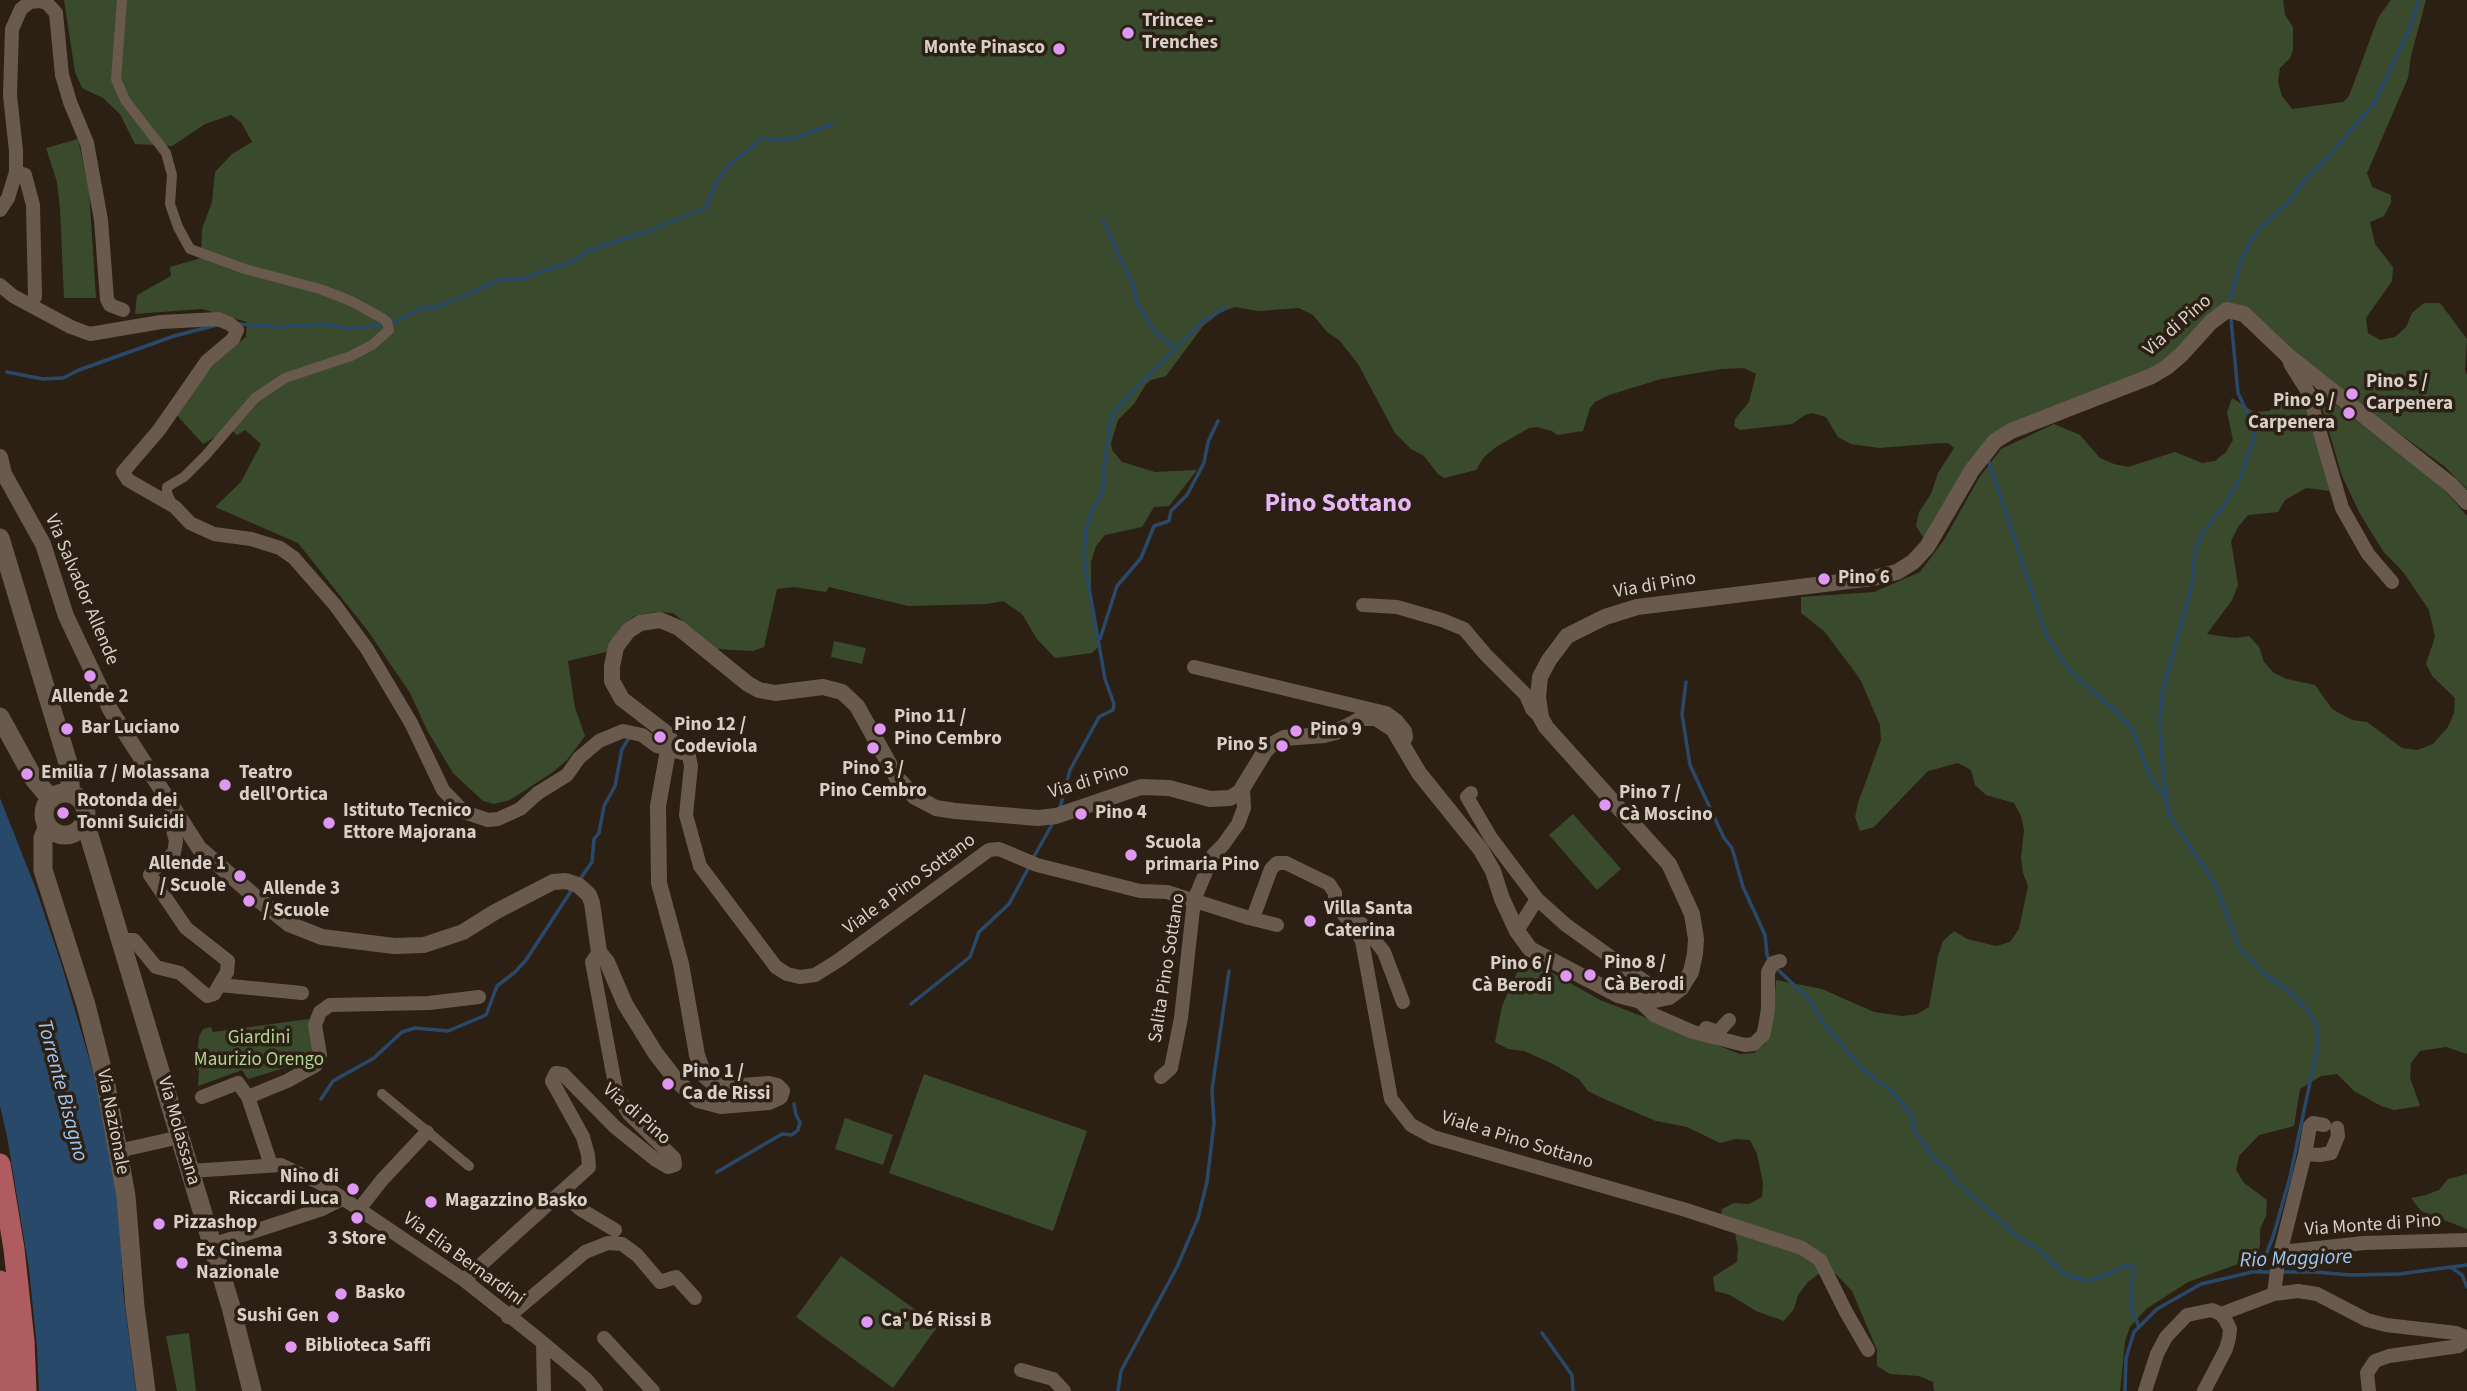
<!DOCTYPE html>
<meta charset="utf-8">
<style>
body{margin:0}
canvas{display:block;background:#2c1f13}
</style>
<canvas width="2467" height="1391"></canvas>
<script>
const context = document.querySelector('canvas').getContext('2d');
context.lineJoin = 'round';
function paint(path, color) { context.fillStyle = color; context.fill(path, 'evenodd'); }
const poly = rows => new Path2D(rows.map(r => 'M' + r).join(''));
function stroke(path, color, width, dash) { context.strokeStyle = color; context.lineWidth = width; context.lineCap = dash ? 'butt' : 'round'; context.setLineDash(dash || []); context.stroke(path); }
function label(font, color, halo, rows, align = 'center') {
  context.font = font + ' "Source Sans 3",sans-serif'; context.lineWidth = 7; context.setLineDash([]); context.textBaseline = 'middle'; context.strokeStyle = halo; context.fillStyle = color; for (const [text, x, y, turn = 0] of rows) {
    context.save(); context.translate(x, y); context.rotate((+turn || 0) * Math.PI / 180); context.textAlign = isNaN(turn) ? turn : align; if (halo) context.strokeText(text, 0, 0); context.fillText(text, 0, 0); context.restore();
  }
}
paint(poly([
 [64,0,2283,0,2285,15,2293,27,2293,50,2290,58,2280,68,2278,82,2282,96,2292,109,2343,102,2349,96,2378,18,2391,0,2426,0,2411,56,2408,78,2367,173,2372,187,2391,195,2391,203,2384,216,2370,222,2375,244,2393,267,2392,281,2366,318,2368,333,2380,340,2395,337,2406,327,2412,313,2424,303,2440,303,2467,339,2465,370,2467,375,2467,489,2444,466,2367,410,2240,307,2145,373,1985,444,1971,458,1925,540,1916,526,1919,512,1931,494,1938,473,1954,448,1948,443,1941,443,1879,448,1851,444,1838,437,1826,417,1812,413,1805,415,1792,424,1740,430,1734,426,1735,419,1749,402,1756,374,1744,368,1721,369,1661,379,1609,395,1595,402,1590,408,1583,431,1557,435,1552,431,1537,427,1529,428,1496,447,1484,457,1476,470,1444,478,1438,474,1424,456,1411,449,1395,433,1358,364,1340,341,1327,332,1313,315,1299,308,1258,311,1235,307,1221,312,1203,326,1166,376,1151,380,1146,384,1134,404,1118,420,1111,443,1112,450,1122,462,1155,472,1197,470,1169,506,1154,507,1142,527,1105,535,1096,546,1091,562,1091,608,1098,647,1092,653,1055,658,1037,639,1022,614,1003,601,987,604,908,606,829,587,826,592,794,587,777,589,764,647,753,651,717,649,673,613,655,612,634,616,621,627,606,652,568,661,575,708,585,736,567,760,553,772,510,800,494,804,483,801,453,773,427,730,410,693,368,631,298,543,215,507,241,482,261,444,245,430,237,435,227,426,219,435,203,444,175,413,189,391,219,358,246,337,247,322,202,309,135,314,137,295,171,276,170,267,201,258,202,229,212,202,215,172,232,154,252,142,241,122,231,115,205,124,172,146,135,144,120,114,103,98,82,88,75,72],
 [78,139,89,190,96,298,64,298,60,209,57,182,46,148],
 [2316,387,2331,401,2442,487,2467,516,2467,1054,2446,1047,2420,1051,2411,1063,2410,1078,2420,1106,2394,1110,2381,1106,2354,1091,2337,1074,2321,1076,2300,1089,2294,1126,2259,1135,2239,1156,2236,1170,2244,1183,2267,1200,2266,1216,2260,1229,2260,1245,2255,1260,2238,1264,2188,1282,2146,1309,2130,1327,2125,1341,2120,1391,1934,1391,1933,1382,1919,1376,1890,1374,1877,1366,1877,1350,1852,1291,1835,1273,1820,1273,1808,1282,1798,1295,1794,1309,1784,1321,1756,1311,1730,1295,1715,1291,1713,1277,1737,1262,1738,1248,1735,1233,1721,1215,1722,1209,1734,1203,1749,1204,1762,1197,1763,1183,1757,1154,1750,1140,1735,1139,1720,1143,1687,1127,1656,1121,1602,1098,1588,1091,1579,1079,1553,1064,1524,1051,1508,1049,1495,1042,1502,1006,1524,957,1600,1000,1740,1054,1754,1053,1765,1044,1773,1019,1776,980,1822,989,1874,1012,1902,1016,1917,1014,1929,1007,1938,956,1943,941,1954,931,1967,939,1996,946,2010,942,2019,929,2028,886,2023,873,2021,858,2024,830,2021,816,2014,803,1986,795,1975,785,1971,770,1958,763,1928,771,1874,827,1860,831,1855,817,1858,803,1881,740,1880,725,1861,681,1852,668,1824,631,1801,613,1801,597,1874,592,1920,572,1944,540,1979,478,2001,449,2054,424,2080,435,2100,458,2114,464,2128,467,2175,452,2202,463,2215,461,2226,452,2233,440,2227,412,2232,398,2254,412,2269,411,2290,391,2302,397,2330,491,2306,488,2285,500,2278,512,2248,515,2238,527,2231,541,2238,585,2232,600,2207,634,2235,638,2249,636,2259,647,2264,662,2274,673,2287,679,2315,685,2332,709,2352,720,2367,722,2402,748,2417,750,2433,744,2448,727,2454,713,2455,698,2433,677,2426,664,2435,637,2429,610,2404,573,2383,551,2359,512,2342,476],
 [834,641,866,648,862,664,831,657],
 [1573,814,1621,869,1597,890,1549,835],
 [309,1019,314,1059,248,1079,242,1070,198,1086,199,1070,196,1069,199,1036,203,1029,211,1027,213,1032],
 [924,1074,1087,1131,1053,1231,889,1173],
 [845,1118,893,1135,883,1165,835,1149],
 [2467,1174,2467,1229,2421,1211,2411,1198,2426,1195,2439,1190,2448,1179],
 [841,1256,938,1326,893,1388,796,1317],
 [189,1333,196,1391,177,1391,166,1336]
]), '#3a4b2d');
paint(poly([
 [0,798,36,889,62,966,98,1089,119,1205,123,1291,136,1391,39,1391,37,1347,29,1269,7,1136,0,1106]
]), '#29496a');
stroke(poly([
 [1103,221,1133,285,1137,303,1151,326,1162,339,1169,342,1174,351],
 [2230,299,2241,261,2248,245,2259,229,2291,200,2302,183,2328,157,2375,102,2409,30,2419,0],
 [2231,319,2238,393,2254,427,2254,437,2240,479,2223,507,2203,532,2195,551,2192,585,2162,693,2160,721,2162,762,2168,810,2172,820,2214,882,2240,949,2264,973,2296,997,2313,1018,2317,1028,2317,1049,2290,1177,2273,1237,2259,1272],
 [239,324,280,327,323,324,350,329,392,323,424,307,435,308,490,284,503,279,521,279,576,260,587,251,651,230,705,208,717,182,728,166,763,138,783,140,795,138,832,124],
 [7,372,43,379,63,378,79,370,174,336,217,325],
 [1989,462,2047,637,2070,671,2122,717,2133,730,2150,777,2165,797],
 [1100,639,1117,586,1141,558,1154,526,1169,521,1171,511,1187,495,1204,463,1208,442,1218,421],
 [1686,682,1682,714,1690,765,1724,838,1732,848,1743,887,1765,935,1767,955,1770,962],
 [1060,808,1070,770,1099,717,1113,710,1114,704,1105,679,1084,559,1086,529,1092,511,1103,492,1104,466,1112,414,1136,388,1204,320,1226,308],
 [1032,860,1054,821],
 [580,879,592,862,594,839,599,833,604,806,615,786,622,749,629,738],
 [1775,967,1810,1000,1823,1023,1865,1071,1889,1089,1903,1104,1912,1117,1914,1130,1934,1159,1946,1168,1953,1179,2018,1237,2038,1249,2066,1275,2088,1281,2104,1276,2128,1264,2133,1267,2131,1307,2139,1327],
 [911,1004,970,957,979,932,1009,904,1029,867],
 [321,1099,333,1081,374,1058,402,1032,415,1028,448,1031,486,1015,497,986,515,972,526,960,573,888],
 [717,1172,782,1134,792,1135,798,1130,800,1122,796,1115,794,1104],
 [2452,1268,2462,1275,2467,1287],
 [2279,1272,2315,1272,2350,1275,2399,1274,2467,1265],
 [1542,1333,1572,1375,1573,1391],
 [1118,1391,1121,1371,1177,1267,1198,1218,1207,1182,1214,1123,1212,1090,1229,971],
 [2125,1391,2126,1358,2134,1332,2157,1309,2201,1284,2252,1272,2271,1272]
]), '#29496a', 3.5);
stroke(poly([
 [122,0,116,79,125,100,166,153,172,175,170,204,178,227,190,249,245,269,320,289,351,301,382,318,387,322,389,330,372,345,351,356,285,378,255,398,206,455,184,477,167,487,167,493,172,504],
 [382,1094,469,1166]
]), '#695a4d', 10);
stroke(poly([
 [16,172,25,175,33,205,35,297],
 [0,210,8,198,16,172,16,151,10,95,12,29,21,9,30,2,40,1,47,3,56,13,62,75,70,102,87,143,101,220,107,299,110,305,123,310],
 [0,285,13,296,71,327,90,334,161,322,218,319,230,324,237,330,233,339,207,361,159,430,123,472,128,480,175,507,190,523,214,534,251,539,280,548,294,558,335,605,367,649,411,723,443,790,464,812,488,820,498,819,520,809,538,793,567,775,579,758,599,741,623,731,642,735,657,746,686,754,689,756,691,766,686,815,700,866,776,967,787,974,800,977,815,975,839,960,989,850,999,849,1037,865,1140,891,1167,892,1249,918,1254,915,1271,869,1277,863,1286,863,1329,884,1335,893,1335,904,1357,931,1362,941,1391,1099,1411,1125,1433,1137,1686,1210,1802,1248,1820,1260,1846,1312,1868,1350],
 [2287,355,2291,365,2308,392,2342,508,2368,554,2392,582],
 [1363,605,1397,607,1442,620,1464,629,1486,655,1526,695,1532,709,1541,718],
 [1194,667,1386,713,1397,721,1405,731,1406,737,1402,744],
 [1471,793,1467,797,1491,838,1537,899,1566,925,1651,986],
 [1249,918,1277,925],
 [1352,920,1362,924,1384,952,1403,1002],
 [1517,931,1537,899],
 [121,940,134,940,156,967,180,973,207,996,214,994,227,972,228,961,186,928,150,875,152,871,174,853,176,841,171,823,178,815],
 [220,985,302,993],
 [1639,1001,1654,1015,1693,1032,1745,1045,1754,1044,1763,1035,1765,1027,1768,1009,1768,972,1773,963,1780,961],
 [1706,1028,1718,1032,1729,1020],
 [1161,1077,1171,1068,1181,1018,1194,900,1213,855,1223,845,1238,824,1244,808,1243,788],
 [202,1097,238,1083,248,1097,271,1165],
 [248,1097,287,1081,316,1065,320,1055,315,1025,320,1012,330,1005,429,1003,479,997],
 [118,1151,180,1137],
 [2305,1154,2310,1126,2313,1123,2324,1125],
 [190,1171,281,1165,320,1183,464,1280,536,1337,586,1379,596,1391],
 [561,1193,580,1209,615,1230],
 [360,1208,382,1180,427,1132],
 [212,1245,322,1209,342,1199],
 [2281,1252,2364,1243,2467,1240],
 [464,1280,589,1167,588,1155,583,1137,552,1081,556,1073,563,1074,615,1127,656,1160,668,1167,675,1165,674,1158,629,1114,617,1095,592,962,599,952],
 [2274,1294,2278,1262,2305,1154,2320,1155,2331,1153,2338,1136,2337,1128],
 [2221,1314,2274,1294,2298,1291,2317,1294,2367,1320,2386,1325,2456,1333,2463,1336,2462,1343,2459,1346,2389,1356,2375,1361,2367,1373,2369,1391],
 [508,1317,585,1252,608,1243,622,1244,637,1255,660,1282,676,1277,695,1298],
 [604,1338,653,1391],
 [543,1343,544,1391],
 [1021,1370,1053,1379,1064,1391],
 [2145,1391,2157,1354,2166,1337,2187,1315,2212,1310,2221,1314,2226,1321,2230,1329,2229,1338,2226,1349,2204,1391]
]), '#695a4d', 14);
stroke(poly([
 [0,457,4,474,43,544,66,616,111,711,199,848,260,901,289,924,322,937,394,946,424,945,463,932,495,912,553,882,566,881,578,885,589,895,592,903,599,952,607,962,625,1004,656,1054,677,1081,698,1100,721,1106,769,1102,780,1097,782,1091,777,1086,769,1084,728,1087,714,1084,704,1075,697,1055,681,964,659,883,658,806,670,739,665,732,622,699,612,681,612,666,616,647,628,631,640,623,660,620,679,628,748,684,759,690,775,693,823,687,842,692,857,706,897,778,915,797,936,808,955,811,1038,818,1056,816,1141,787,1169,788,1210,799,1230,798,1240,792,1265,751,1271,745,1284,738,1324,735,1336,732,1363,718,1376,718,1393,729,1419,773,1481,850,1493,871,1502,899,1517,931,1530,949,1618,995,1645,1002,1669,997,1681,988,1691,972,1695,954,1696,939,1692,914,1669,864,1546,727,1541,718,1538,697,1540,677,1549,660,1567,636,1605,617,1637,607,1873,578,1897,572,1913,562,1927,547,1972,470,1995,441,2011,431,2152,376,2167,367,2182,354,2211,322,2227,310,2244,314,2287,355,2451,485,2467,502]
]), '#695a4d', 16);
stroke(poly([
 [0,538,68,763,71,794],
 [0,717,34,779,51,799],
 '44 814a21 21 0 1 1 42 0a21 21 0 1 1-42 0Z',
 [85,822,231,1307,252,1391],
 [48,826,43,838,43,870,86,1005,105,1080,126,1196,135,1307,146,1391]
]), '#695a4d', 19);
stroke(poly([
 [0,1164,14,1249,24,1341,26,1391],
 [0,1281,7,1346,8,1391]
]), '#af5c60', 21);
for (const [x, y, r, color] of [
 [1128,33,7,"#de98f3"],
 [1059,49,7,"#de98f3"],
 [2352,394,7,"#de98f3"],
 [2349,413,7,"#de98f3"],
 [1824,579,7,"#de98f3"],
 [90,676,7,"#de98f3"],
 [67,729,7,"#de98f3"],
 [880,729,7,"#de98f3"],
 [1296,731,7,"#de98f3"],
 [660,737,7,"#de98f3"],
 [1282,746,7,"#de98f3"],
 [873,748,7,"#de98f3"],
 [27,774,7,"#de98f3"],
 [225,785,7,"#de98f3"],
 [1605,805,7,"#de98f3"],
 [63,813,7,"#de98f3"],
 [1081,814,7,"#de98f3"],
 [329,823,7,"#de98f3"],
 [1131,855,7,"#de98f3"],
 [240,876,7,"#de98f3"],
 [249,901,7,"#de98f3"],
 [1310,921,7,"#de98f3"],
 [1590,975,7,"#de98f3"],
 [1566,976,7,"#de98f3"],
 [668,1084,7,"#de98f3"],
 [353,1189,7,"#de98f3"],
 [431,1202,7,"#de98f3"],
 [357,1218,7,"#de98f3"],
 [159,1224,7,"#de98f3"],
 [182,1263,7,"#de98f3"],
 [341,1294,7,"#de98f3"],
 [333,1317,7,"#de98f3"],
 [867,1322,7,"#de98f3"],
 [291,1347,7,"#de98f3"]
]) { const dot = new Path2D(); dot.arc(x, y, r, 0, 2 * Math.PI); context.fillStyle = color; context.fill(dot); stroke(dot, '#2c1f13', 2.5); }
label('bold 19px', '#d8d0c8', '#2c1f13', [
 ["Trincee -",1142,22],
 ["Trenches",1142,44],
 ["Monte Pinasco",1045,49,"right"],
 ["Pino 5 /",2366,383],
 ["Carpenera",2366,405],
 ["Pino 9 /",2335,402,"right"],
 ["Carpenera",2335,424,"right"],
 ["Pino 6",1838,579],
 ["Allende 2",90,698,"center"],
 ["Pino 11 /",894,718],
 ["Pino Cembro",894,740],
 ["Pino 12 /",674,726],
 ["Codeviola",674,748],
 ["Bar Luciano",81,729],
 ["Pino 9",1310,731],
 ["Pino 5",1268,746,"right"],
 ["Pino 3 /",873,770,"center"],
 ["Pino Cembro",873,792,"center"],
 ["Emilia 7 / Molassana",41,774],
 ["Teatro",239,774],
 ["dell'Ortica",239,796],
 ["Pino 7 /",1619,794],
 ["Cà Moscino",1619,816],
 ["Rotonda dei",77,802],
 ["Tonni Suicidi",77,824],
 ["Istituto Tecnico",343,812],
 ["Ettore Majorana",343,834],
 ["Pino 4",1095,814],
 ["Scuola",1145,844],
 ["primaria Pino",1145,866],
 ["Allende 1",226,865,"right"],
 ["/ Scuole",226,887,"right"],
 ["Allende 3",263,890],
 ["/ Scuole",263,912],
 ["Villa Santa",1324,910],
 ["Caterina",1324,932],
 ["Pino 8 /",1604,964],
 ["Cà Berodi",1604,986],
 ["Pino 6 /",1552,965,"right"],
 ["Cà Berodi",1552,987,"right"],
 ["Pino 1 /",682,1073],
 ["Ca de Rissi",682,1095],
 ["Nino di",339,1178,"right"],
 ["Riccardi Luca",339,1200,"right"],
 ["Magazzino Basko",445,1202],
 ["Pizzashop",173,1224],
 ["3 Store",357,1240,"center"],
 ["Ex Cinema",196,1252],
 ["Nazionale",196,1274],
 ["Basko",355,1294],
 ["Sushi Gen",319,1317,"right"],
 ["Ca' Dé Rissi B",881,1322],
 ["Biblioteca Saffi",305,1347]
], 'left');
label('19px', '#d8d0c8', '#2c1f13', [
 ["Via di Pino",2178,326,-41],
 ["Via di Pino",1655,586,-10],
 ["Via Salvador Allende",81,590,67],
 ["Via di Pino",1089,782,-17],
 ["Viale a Pino Sottano",910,885,-36],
 ["Salita Pino Sottano",1168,968,-81],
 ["Via di Pino",636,1115,41],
 ["Via Nazionale",112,1122,79],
 ["Via Molassana",178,1131,74],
 ["Viale a Pino Sottano",1517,1141,17],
 ["Via Monte di Pino",2373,1226,-4],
 ["Via Elia Bernardini",463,1260,36]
]);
label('19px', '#b0d694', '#2c1f13', [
 ["Giardini",259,1039],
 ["Maurizio Orengo",259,1061]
]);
label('italic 21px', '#9dc7f4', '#2c1f13', [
 ["Torrente Bisagno",61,1091,75],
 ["Rio Maggiore",2296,1260,-2]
]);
label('bold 26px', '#e6b6f5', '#2c1f13', [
 ["Pino Sottano",1338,505]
]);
</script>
